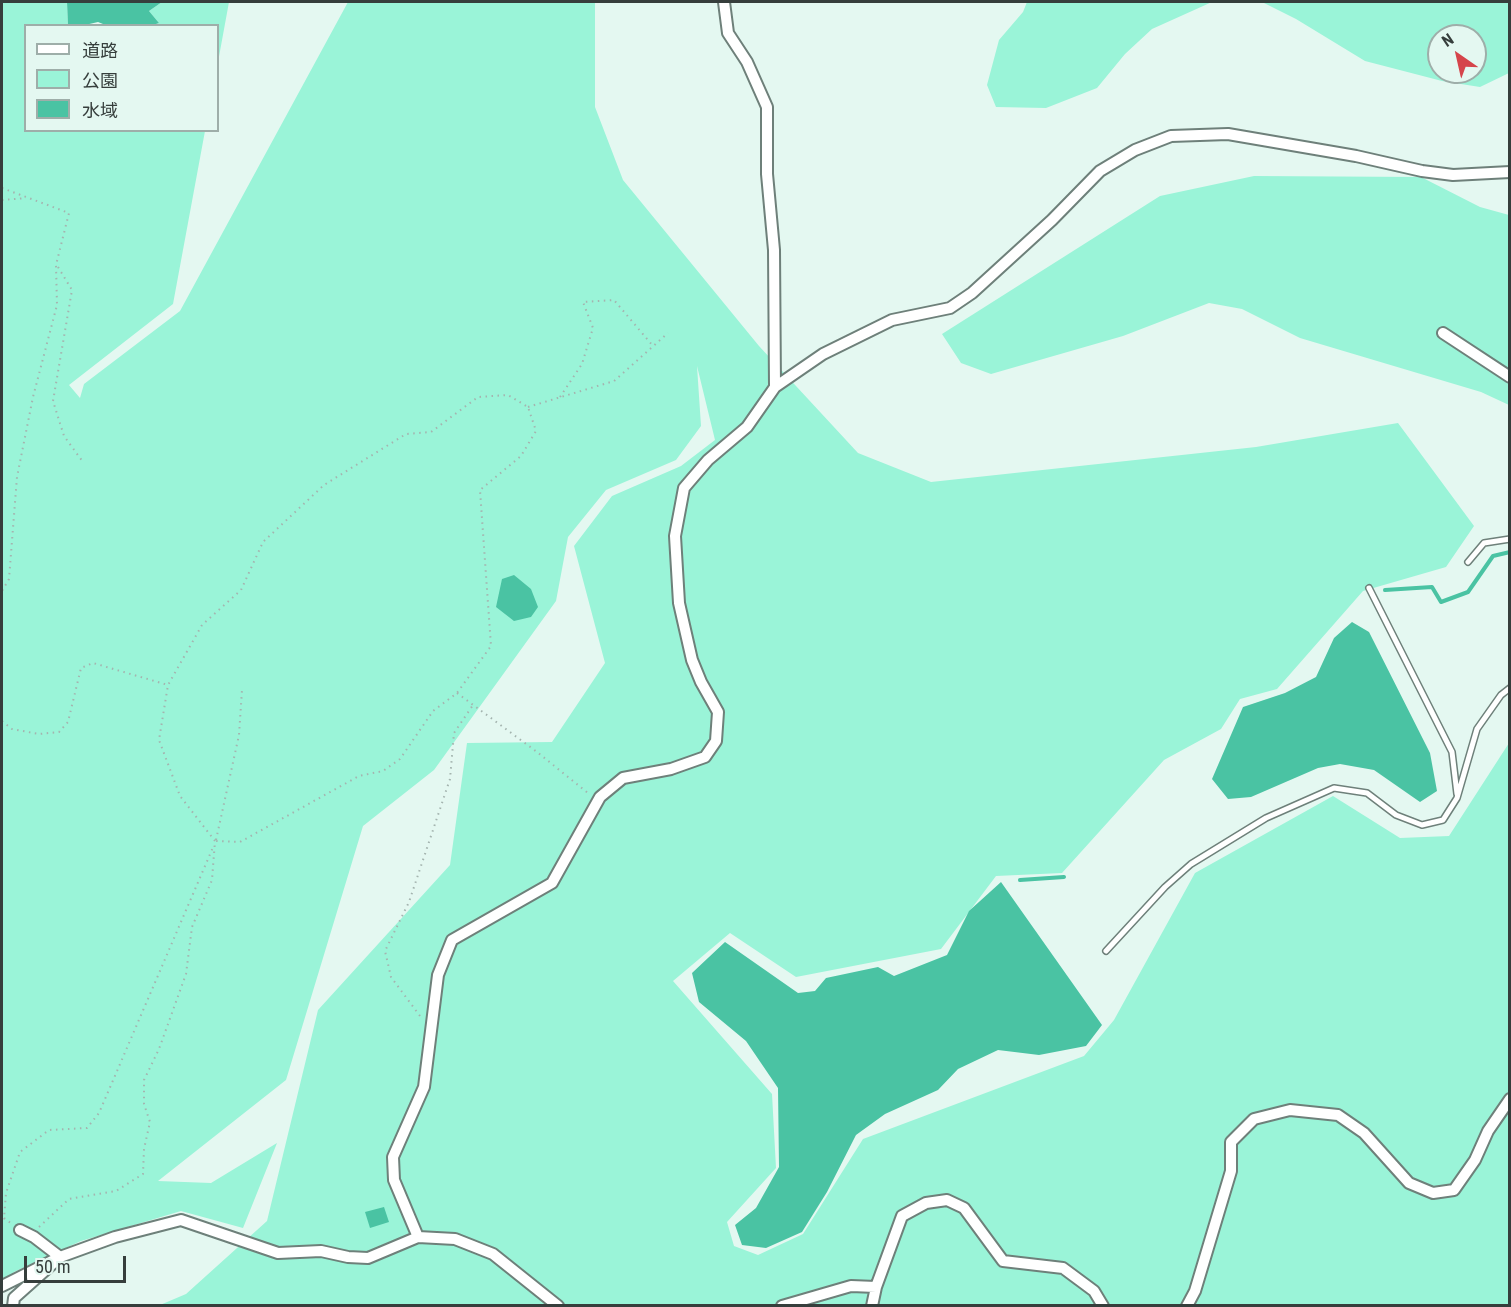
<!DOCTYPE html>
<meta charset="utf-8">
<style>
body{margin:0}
#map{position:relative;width:1511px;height:1307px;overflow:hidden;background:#e4f8f1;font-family:"Roboto Condensed","Noto Sans JP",sans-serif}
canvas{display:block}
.frame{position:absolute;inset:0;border:3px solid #363e3c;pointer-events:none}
.legend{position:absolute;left:24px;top:24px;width:195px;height:108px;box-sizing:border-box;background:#e4f8f1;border:2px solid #9eaea9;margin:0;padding:8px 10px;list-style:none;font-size:18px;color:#363e3c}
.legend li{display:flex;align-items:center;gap:12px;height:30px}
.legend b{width:30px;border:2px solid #9eaea9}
.north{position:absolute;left:1427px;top:24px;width:60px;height:60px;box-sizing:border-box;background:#e4f8f1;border:2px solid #9eaea9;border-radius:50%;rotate:326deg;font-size:16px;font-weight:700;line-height:24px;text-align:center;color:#363e3c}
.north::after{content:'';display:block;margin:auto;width:21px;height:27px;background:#d5454b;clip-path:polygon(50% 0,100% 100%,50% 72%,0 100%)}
.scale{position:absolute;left:24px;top:1256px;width:102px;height:27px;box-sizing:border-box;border:3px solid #363e3c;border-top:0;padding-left:8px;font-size:18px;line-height:21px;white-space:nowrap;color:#363e3c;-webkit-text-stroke:4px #e4f8f1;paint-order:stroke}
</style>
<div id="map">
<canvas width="1511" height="1307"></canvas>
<div class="frame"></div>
<ul class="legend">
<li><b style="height:8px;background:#fff"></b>道路</li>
<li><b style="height:16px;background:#9af4d8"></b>公園</li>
<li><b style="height:16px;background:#4ac3a3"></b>水域</li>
</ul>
<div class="north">N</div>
<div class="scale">50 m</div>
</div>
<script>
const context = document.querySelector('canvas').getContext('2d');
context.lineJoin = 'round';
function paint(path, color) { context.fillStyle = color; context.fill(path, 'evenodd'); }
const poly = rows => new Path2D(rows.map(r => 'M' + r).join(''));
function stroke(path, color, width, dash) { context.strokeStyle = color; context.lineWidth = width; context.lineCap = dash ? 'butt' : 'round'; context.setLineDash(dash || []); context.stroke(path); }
paint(poly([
 [2,2,67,2,68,25,26,26,26,130,205,131,173,304,69,385,80,398,84,384,180,311,348,2,595,2,595,107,623,180,759,346,858,453,931,482,1256,447,1398,423,1474,526,1446,567,1363,591,1277,689,1240,699,1221,729,1164,760,1062,873,996,876,941,949,796,977,730,933,673,981,772,1094,776,1168,727,1222,734,1246,758,1255,803,1234,863,1139,1084,1056,1114,1020,1195,873,1333,796,1400,838,1449,836,1509,743,1509,1305,160,1305,186,1294,267,1221,318,1010,450,865,467,743,552,742,605,663,574,546,612,496,681,466,715,440,697,366,701,426,676,460,606,490,568,537,556,601,434,770,363,826,286,1080,158,1181,211,1183,277,1143,243,1228,181,1211,81,1241,14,1272,2,1290],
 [162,2,229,2,218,62,218,26,153,25,159,23,149,11],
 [1027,2,1212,2,1152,29,1125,54,1097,88,1046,108,996,107,987,85,999,40,1023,12],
 [1262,2,1509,2,1509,73,1480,87,1442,81,1365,61,1296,19],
 [1439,36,1475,36,1475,72,1439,72],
 [1254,176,1421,177,1480,207,1509,215,1509,405,1481,392,1300,338,1242,309,1209,303,1123,336,991,374,961,363,942,334,1160,196]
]), '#9af4d8');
paint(poly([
 [67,2,162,2,149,11,159,23,153,25,108,26,98,22,85,25,68,25],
 [514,575,531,589,538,607,531,617,514,621,496,607,502,579],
 [1352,622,1369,632,1430,753,1437,791,1420,802,1374,770,1340,764,1318,768,1251,797,1228,799,1212,779,1243,707,1285,693,1316,677,1334,638],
 [1001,882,1102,1025,1086,1046,1039,1055,998,1050,958,1069,938,1090,885,1114,856,1135,827,1192,802,1232,766,1248,742,1245,735,1225,756,1208,779,1167,778,1088,746,1041,699,1002,692,973,725,942,798,993,815,991,826,978,878,967,894,976,947,955,969,911],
 [384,1207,389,1222,370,1228,365,1212]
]), '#4ac3a3');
stroke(poly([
 [1385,590,1432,587,1441,602,1468,592,1493,556,1510,552],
 [1020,880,1064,877]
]), '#4ac3a3', 4);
const lane = poly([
 [1468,562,1484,543,1510,539],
 [1369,588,1452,752,1457,794],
 [1106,951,1165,887,1191,864,1266,818,1334,788,1367,793,1396,815,1422,825,1443,820,1457,798,1477,729,1501,695,1510,688]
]);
const street = poly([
 [724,2,728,33,747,62,767,107,767,174,774,250,775,387],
 [1443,333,1510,377],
 [418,1237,394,1180,393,1157,424,1087,438,975,452,940,552,883,600,797,623,778,671,769,705,757,716,741,718,712,701,682,692,660,679,603,675,536,684,488,708,460,747,427,775,387,823,354,892,320,950,308,972,293,1052,220,1100,171,1135,150,1171,136,1228,134,1356,156,1422,171,1453,175,1510,172],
 [2,1286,60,1257,34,1237,20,1230],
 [13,1306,14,1298,60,1257,115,1237,181,1220,278,1253,321,1251,348,1257,368,1258,418,1237,455,1239,493,1254,558,1306],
 [782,1306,851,1286,876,1287],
 [872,1306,876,1287,902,1216,926,1203,947,1200,964,1208,1003,1261,1063,1268,1094,1291,1103,1306],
 [1187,1306,1195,1291,1231,1171,1231,1142,1254,1119,1290,1110,1338,1115,1364,1133,1409,1183,1433,1193,1454,1190,1475,1160,1488,1131,1510,1099]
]);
stroke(lane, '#6e807a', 8);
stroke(street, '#6e807a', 14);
stroke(poly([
 [2,188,69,213,56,265,57,305,33,397,17,477,9,579,2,591],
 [2,200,26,198],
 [58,267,72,290,53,401,64,436,83,462],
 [560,397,582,364,593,328,583,302,614,300,653,346],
 [528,407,614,381,668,333],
 [457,693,537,752,588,793],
 [2,721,12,729,39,734,59,732,68,722,81,668,93,663,168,685],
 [216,840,239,735,242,690],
 [420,1016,391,977,385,951,409,902,450,779,454,733,473,705],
 [4,1218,12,1224],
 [2,1219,4,1218,6,1193,20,1152,49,1130,87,1128,99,1113,214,845],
 [39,1227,69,1199,116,1191,143,1174,144,1149,150,1122,144,1104,144,1080,159,1049,186,974,192,927,212,880,215,841,180,796,159,740,168,685,202,625,241,590,263,542,324,485,406,434,431,432,478,397,508,395,528,407,536,431,521,456,480,490,491,646,457,693,433,711,400,759,383,771,359,776,240,842,215,841]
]), '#a4b4af', 2, [1.5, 4.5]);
stroke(lane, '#fff', 5);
stroke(street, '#fff', 10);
</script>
